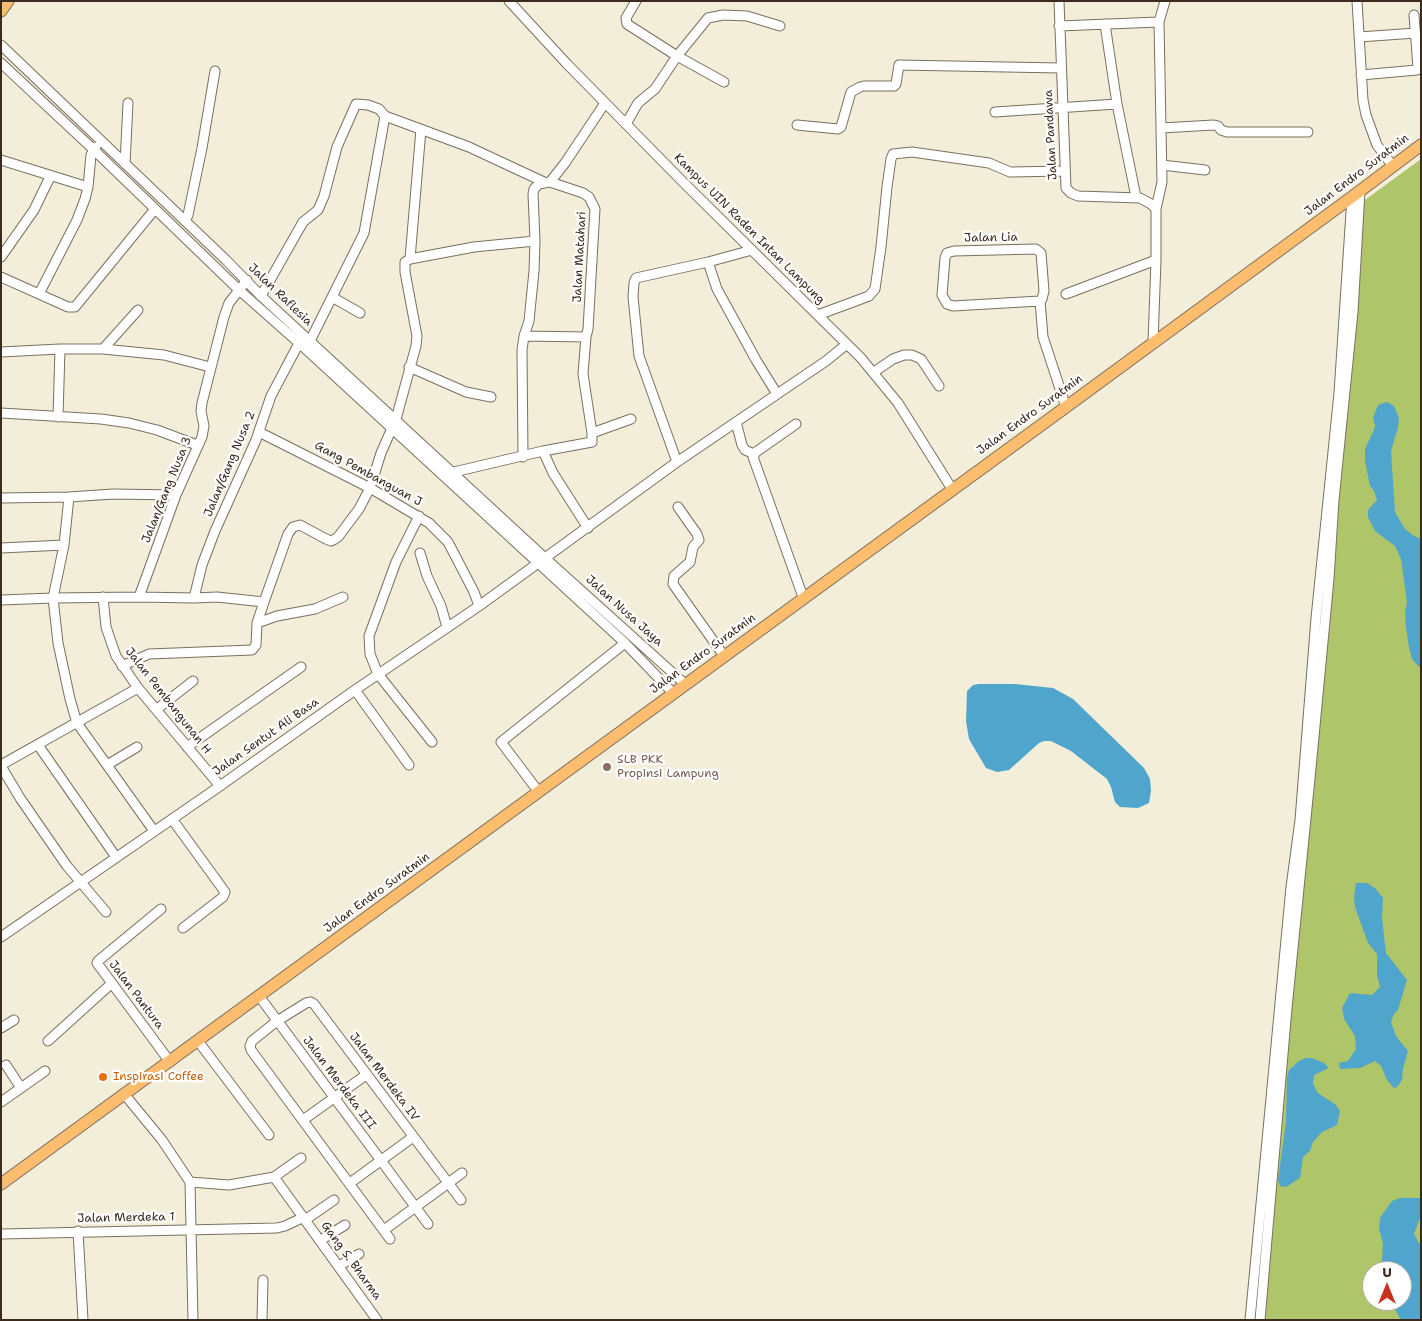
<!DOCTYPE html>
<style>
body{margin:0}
#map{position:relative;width:1422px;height:1321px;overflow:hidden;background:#f2eed9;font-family:"Shantell Sans",sans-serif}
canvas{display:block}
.frame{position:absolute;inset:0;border:2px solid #3b2a1e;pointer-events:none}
.north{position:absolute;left:1362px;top:1261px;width:50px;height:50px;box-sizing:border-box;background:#fff;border:1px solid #b1aaa5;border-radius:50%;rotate:0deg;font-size:14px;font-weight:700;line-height:20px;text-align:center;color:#3b2a1e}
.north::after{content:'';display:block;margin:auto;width:18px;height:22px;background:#c8321e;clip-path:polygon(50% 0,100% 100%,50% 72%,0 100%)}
</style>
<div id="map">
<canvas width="1422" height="1321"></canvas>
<div class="frame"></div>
<div class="north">U</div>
</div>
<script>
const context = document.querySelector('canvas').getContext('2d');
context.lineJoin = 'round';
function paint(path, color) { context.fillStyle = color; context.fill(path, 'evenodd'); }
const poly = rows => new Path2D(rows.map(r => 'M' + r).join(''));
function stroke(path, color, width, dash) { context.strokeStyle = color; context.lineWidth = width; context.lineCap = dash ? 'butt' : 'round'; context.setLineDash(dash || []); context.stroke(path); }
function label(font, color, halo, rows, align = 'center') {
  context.font = font + ' "Shantell Sans",sans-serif'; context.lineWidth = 4.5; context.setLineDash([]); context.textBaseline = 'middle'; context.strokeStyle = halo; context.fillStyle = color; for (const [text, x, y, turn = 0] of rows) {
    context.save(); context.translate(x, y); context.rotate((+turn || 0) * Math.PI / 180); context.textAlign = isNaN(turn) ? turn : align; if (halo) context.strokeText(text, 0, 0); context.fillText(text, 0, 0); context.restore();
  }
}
paint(poly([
 [1421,159,1421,1320,1263,1320,1354,208],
 [1372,1271,1402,1271,1402,1301,1372,1301]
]), '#afc56a');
paint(poly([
 [1387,402,1394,406,1399,418,1398,427,1391,451,1395,512,1405,529,1414,536,1421,539,1421,669,1412,659,1409,647,1406,627,1405,612,1407,602,1401,559,1395,546,1375,531,1368,517,1368,510,1377,500,1374,491,1370,486,1365,461,1365,449,1374,430,1375,425,1373,418,1378,405],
 [979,684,1015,684,1053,688,1073,699,1144,768,1150,779,1151,791,1149,803,1138,808,1120,807,1115,802,1111,787,1107,779,1071,751,1051,741,1044,741,1039,743,1009,770,997,772,986,768,969,739,966,721,967,691,973,685],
 [1356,883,1367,883,1375,888,1383,898,1382,918,1386,953,1407,980,1398,1010,1394,1014,1391,1022,1396,1036,1408,1051,1403,1069,1402,1080,1397,1087,1394,1088,1387,1080,1381,1066,1375,1061,1360,1068,1340,1069,1339,1063,1348,1061,1356,1049,1355,1036,1344,1019,1342,1008,1350,993,1372,995,1380,987,1377,975,1377,954,1368,943,1355,907,1354,897],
 [1306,1058,1312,1058,1324,1063,1329,1068,1314,1075,1313,1084,1318,1093,1336,1105,1340,1111,1337,1125,1322,1132,1313,1142,1310,1151,1303,1157,1300,1178,1286,1187,1280,1186,1278,1180,1286,1122,1287,1078,1289,1070,1299,1061],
 [1400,1198,1420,1198,1421,1203,1421,1215,1414,1234,1421,1247,1421,1320,1401,1320,1392,1304,1391,1301,1402,1301,1402,1271,1381,1271,1383,1244,1379,1228,1380,1218,1392,1201]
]), '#4fa5cb');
const minor = poly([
 [509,1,567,64,682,181,861,358,898,403,952,489],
 [636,1,626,18,627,24,677,56,724,82],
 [1059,1,1066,188,1071,193,1078,196,1140,198,1151,204,1156,209,1156,260,1153,342],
 [1357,1,1363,100,1366,115,1377,145,1392,165],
 [1105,24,1117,104,1136,197],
 [1059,26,1159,22],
 [1359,37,1416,33],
 [1,45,226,260,261,296,545,558,685,684],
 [1,63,94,150,239,290,299,343,625,643,673,693],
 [1361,75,1417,70,1418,68,1414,15],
 [995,112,1117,104],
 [626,124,638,103,655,89,677,56,708,18,723,15,747,16,780,26],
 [797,125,838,129,841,127,851,92,860,87,864,86,894,86,896,84,899,65,1060,68],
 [1161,128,1214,125,1218,126,1221,130,1227,132,1308,132],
 [1,160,88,187],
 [125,164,128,103],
 [1162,165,1205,170],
 [550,182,565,163,605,103],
 [1156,209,1162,182,1159,22,1165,1],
 [185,221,188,215,202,148,215,71],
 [1,257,34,210,50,177],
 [410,259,421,129],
 [708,262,717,289,756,360,777,394],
 [1,277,68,307,75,307,155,209],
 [39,294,77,220,85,199,88,187,91,155,96,147],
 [1066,294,1156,260],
 [261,296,303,222,318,210,324,196,337,147,356,104,368,105,379,109,385,116,469,147,544,182],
 [332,297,360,313],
 [1040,301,953,306,947,304,942,295,945,258,947,253,954,251,1036,249,1041,253,1044,291,1042,299,1040,301,1043,337,1066,407],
 [818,315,869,296,875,289,881,247,887,187,891,159,893,154,912,152,989,163,1010,172,1065,171],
 [310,341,364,233,385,116],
 [103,349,138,310],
 [1,352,60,349,103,349,164,355,210,367],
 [409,367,466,392,491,397],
 [874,372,893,359,904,355,912,355,921,359,939,386],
 [1,413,101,419,129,423,157,430,197,445],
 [58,417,60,349],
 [736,422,742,445,745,450,754,454],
 [796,424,756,452,753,457,803,597],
 [259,432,370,488,429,523,448,542,474,592,479,606],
 [592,433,631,419],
 [543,451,553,473,588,528],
 [523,457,522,350,524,336,529,321,534,271,535,241,533,194,534,189,539,184,550,182,583,193,589,197,595,209,588,329,586,337,524,336],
 [677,462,639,356,633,297,634,283,636,278,708,262,752,250],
 [451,475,454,472,543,451,592,442,592,433,583,374,586,337],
 [69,497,113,494,176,495],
 [1,498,69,497,64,545,53,598,58,643,70,699,77,723,154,831],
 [678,507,697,534,699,540,693,547,690,562,674,576,673,584,724,656],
 [419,516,396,562,369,636,370,654,378,674,432,742],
 [1,548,64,545],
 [420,553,427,576,441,606,447,627],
 [103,597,106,627,116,656,138,688,220,786],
 [139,597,176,495,202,437,204,426,201,411,202,403,224,317,229,303,247,280],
 [194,598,202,565,215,531,256,440,271,396,299,343],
 [1,600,53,598,139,597,194,598,217,597,264,602],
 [257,623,277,616,315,609,343,597],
 [122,666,149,654,252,650,256,645,257,623,264,602,288,534,293,527,300,525,326,539,331,541,335,539,338,537,359,509,370,488,381,453,396,419,416,346,417,336,405,272,405,262,410,259,474,247,535,241],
 [355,690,409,765],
 [157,709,193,681],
 [38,745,116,857],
 [187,747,301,667],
 [1,765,138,688],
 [107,765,137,747],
 [1,766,20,798,67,866,106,912],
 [538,791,501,742,625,643],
 [172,819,225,892,223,897,183,928],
 [161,909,98,961,97,963,170,1062],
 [1,937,220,786,355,690,479,606,677,462,826,361,847,344],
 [259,996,428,1224],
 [1,1028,14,1020],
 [48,1041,111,984],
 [198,1041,269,1135],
 [6,1065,21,1088],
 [125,1095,162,1140,190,1182,193,1320],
 [1,1102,45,1071],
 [303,1120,366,1075],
 [274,1177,377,1320],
 [190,1182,229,1185,274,1177,301,1158],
 [350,1183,413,1137],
 [305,1220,334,1200],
 [384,1230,462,1173],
 [78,1231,83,1320],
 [1,1234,277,1228,285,1226,304,1217],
 [390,1239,251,1050,250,1046,252,1041,277,1021,306,1003,311,1002,314,1004,461,1200],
 [321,1240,345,1225],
 [339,1266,359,1254],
 [262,1320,263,1280],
 [1250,1320,1291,887,1300,820,1316,618,1339,393,1352,197],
 [1260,1320,1287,1008,1311,768,1329,579,1334,500,1353,312,1360,191]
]);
const major = poly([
 [1,11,8,1],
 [1,1184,1066,407,1352,197,1421,145]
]);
stroke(minor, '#7b6f5f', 11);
stroke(major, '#7b6f5f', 13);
stroke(minor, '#fff', 9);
stroke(major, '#fcbd6f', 11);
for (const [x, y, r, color] of [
 [607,767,5,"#8d6e63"],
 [103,1077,5,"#e8710a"]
]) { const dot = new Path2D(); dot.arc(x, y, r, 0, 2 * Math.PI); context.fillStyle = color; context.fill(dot); stroke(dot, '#fff', 2); }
label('12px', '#3b2a1e', '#fff', [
 ["Jalan Pandawa",1051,135,-93],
 ["Jalan Endro Suratmin",1357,175,-37],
 ["Kampus UIN Raden Intan Lampung",749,229,45],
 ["Jalan Lia",991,238,-1],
 ["Jalan Matahari",580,257,-87],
 ["Jalan Raflesia",280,295,44],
 ["Jalan Endro Suratmin",1030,415,-36],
 ["Jalan/Gang Nusa 2",230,464,-67],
 ["Gang Pembanguan J",368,474,29],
 ["Jalan/Gang Nusa 3",167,490,-68],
 ["Jalan Nusa Jaya",624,611,42],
 ["Jalan Endro Suratmin",703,654,-36],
 ["Jalan Pembangunan H",168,701,52],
 ["Jalan Sentut Ali Basa",266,737,-35],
 ["Jalan Endro Suratmin",377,893,-36],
 ["Jalan Pantura",136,995,53],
 ["Jalan Merdeka IV",384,1077,53],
 ["Jalan Merdeka III",339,1083,53],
 ["Jalan Merdeka 1",126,1218,-1],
 ["Gang S. Bharma",351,1261,54]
]);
label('12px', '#785e54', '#fff', [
 ["SLB PKK",617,760],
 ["Propinsi Lampung",617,774]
], 'left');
label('12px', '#c56008', '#fff', [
 ["Inspirasi Coffee",113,1077]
], 'left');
</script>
